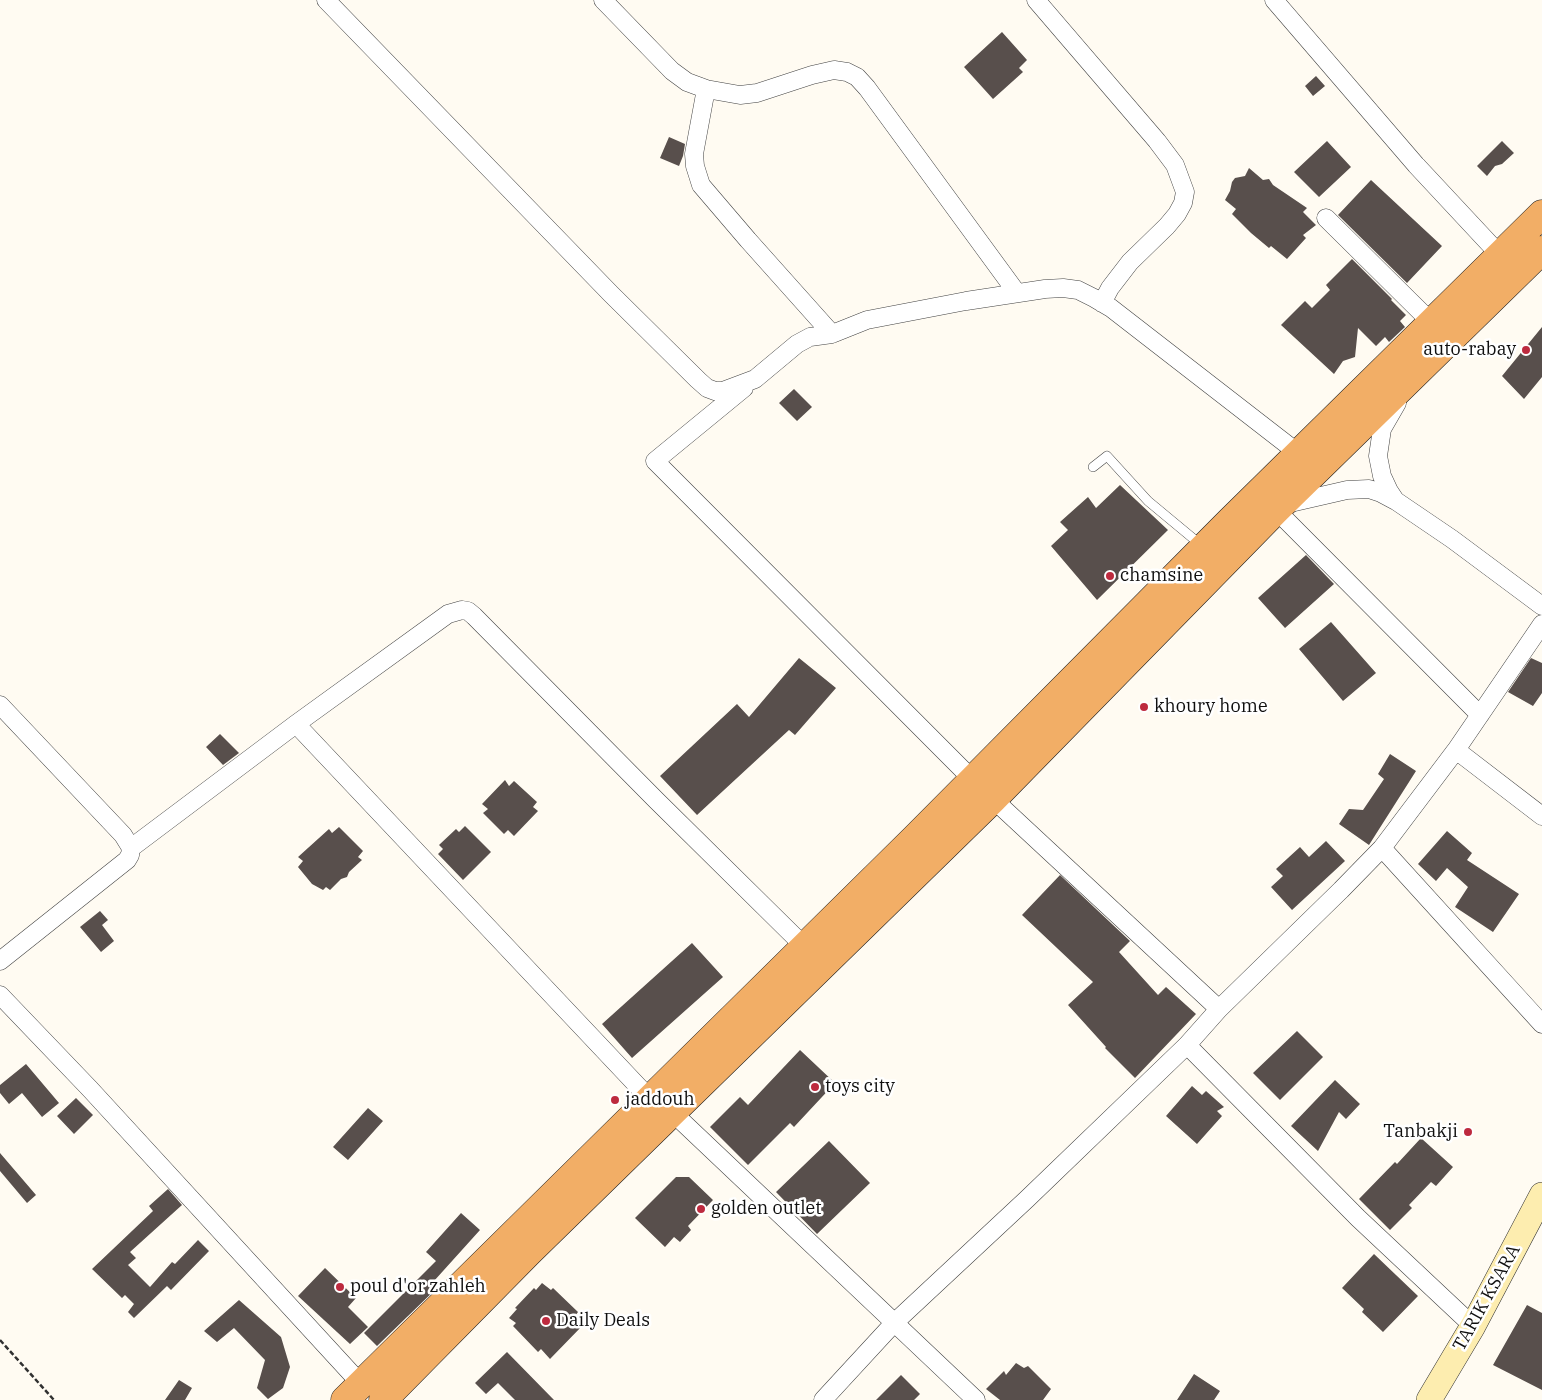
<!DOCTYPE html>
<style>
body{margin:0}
canvas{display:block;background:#fffbf2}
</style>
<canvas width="1542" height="1400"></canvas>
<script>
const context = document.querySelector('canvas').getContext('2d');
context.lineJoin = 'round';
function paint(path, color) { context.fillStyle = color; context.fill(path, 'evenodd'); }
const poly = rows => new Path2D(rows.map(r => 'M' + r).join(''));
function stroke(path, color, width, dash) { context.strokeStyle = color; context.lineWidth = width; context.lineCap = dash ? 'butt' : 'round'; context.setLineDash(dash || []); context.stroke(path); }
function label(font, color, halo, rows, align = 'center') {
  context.font = font + ' "IBM Plex Serif",serif'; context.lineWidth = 5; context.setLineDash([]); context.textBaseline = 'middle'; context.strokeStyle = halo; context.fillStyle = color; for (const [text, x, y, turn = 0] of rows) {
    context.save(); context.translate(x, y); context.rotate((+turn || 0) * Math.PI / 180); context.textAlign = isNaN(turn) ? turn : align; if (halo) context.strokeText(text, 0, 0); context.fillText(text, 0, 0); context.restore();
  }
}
paint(poly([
 [1002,32,1027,60,1019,68,1023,72,993,99,964,67],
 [1316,76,1325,86,1313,96,1305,86],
 [669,137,685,144,683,156,679,166,660,158],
 [1327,141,1351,167,1319,197,1294,172],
 [1502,141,1514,153,1502,164,1495,166,1487,176,1477,166],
 [1249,168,1263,180,1269,179,1273,185,1307,208,1303,212,1316,225,1303,235,1306,238,1287,259,1271,246,1269,248,1251,233,1232,214,1236,209,1225,200,1230,191,1232,182,1235,178,1245,176],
 [1371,180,1442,246,1407,283,1338,215],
 [1352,259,1392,299,1391,300,1406,315,1400,321,1405,327,1389,342,1385,337,1376,346,1358,328,1355,357,1343,361,1334,374,1281,325,1305,301,1312,308,1330,290,1326,285],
 [1542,327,1542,377,1524,399,1502,376],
 [794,389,812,407,797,421,779,403],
 [1120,485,1168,530,1097,600,1051,546,1068,530,1060,522,1088,497,1096,508],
 [1306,555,1334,584,1285,628,1258,598],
 [1331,622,1376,673,1343,701,1299,649],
 [799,658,836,688,795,735,789,730,697,815,660,776,737,704,749,717],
 [1531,658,1542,663,1542,693,1533,706,1508,692],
 [220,734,239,753,223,765,206,747],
 [1390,754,1416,771,1369,845,1339,824,1349,809,1363,810,1384,779,1378,774],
 [505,780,509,786,514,781,537,802,533,807,538,811,514,836,508,830,504,834,483,813,488,809,482,804],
 [465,826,491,852,463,880,438,854,443,849,439,845,456,829,459,832],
 [339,827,363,851,358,857,362,860,349,872,347,877,341,879,330,890,326,887,323,890,312,884,298,867,303,861,298,857,329,829,332,833],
 [1447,831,1472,853,1467,860,1519,894,1493,932,1455,907,1468,887,1447,868,1436,881,1418,864],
 [1326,841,1345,861,1292,910,1271,887,1283,876,1276,869,1300,847,1309,857],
 [1060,875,1130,941,1119,952,1158,995,1166,987,1196,1014,1135,1078,1105,1048,1106,1047,1068,1005,1093,982,1022,915],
 [100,911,108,920,102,925,114,941,101,952,80,927],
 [692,943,723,977,632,1058,602,1024],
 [1297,1031,1323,1057,1280,1100,1253,1073],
 [800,1050,835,1083,794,1127,790,1123,748,1165,710,1127,740,1097,748,1105],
 [26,1064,59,1103,42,1117,22,1093,9,1104,0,1093,0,1085],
 [1335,1080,1360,1104,1346,1119,1339,1112,1318,1151,1291,1126],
 [1192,1086,1202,1095,1206,1091,1224,1107,1217,1111,1222,1116,1197,1144,1166,1116],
 [76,1098,93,1115,74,1134,57,1116],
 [368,1108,383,1121,348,1160,333,1147],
 [1421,1138,1453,1167,1436,1186,1431,1182,1409,1205,1412,1208,1390,1230,1359,1199,1395,1162,1397,1164],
 [829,1141,870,1183,817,1234,776,1192],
 [0,1153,36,1195,27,1203,0,1171],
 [676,1177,689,1177,713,1200,688,1226,691,1230,680,1242,674,1237,665,1247,635,1218],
 [168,1189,182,1205,130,1252,136,1258,128,1265,150,1287,172,1262,175,1264,198,1240,209,1251,171,1290,167,1286,134,1318,128,1312,134,1304,125,1295,122,1298,92,1269,153,1211,149,1206],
 [461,1213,480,1230,434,1281,439,1286,377,1346,364,1333,436,1261,426,1252],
 [1374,1254,1418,1296,1383,1332,1362,1312,1364,1309,1342,1288],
 [325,1268,356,1298,348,1307,368,1327,350,1344,298,1296],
 [542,1283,551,1290,553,1288,578,1312,575,1316,584,1324,550,1359,541,1349,538,1352,513,1326,516,1323,509,1318,517,1309,515,1308,534,1288,536,1290],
 [239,1300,281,1337,290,1367,283,1388,268,1399,257,1388,265,1360,234,1328,217,1342,204,1331],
 [1527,1305,1542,1313,1542,1390,1493,1365],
 [507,1352,554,1400,515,1400,498,1383,486,1394,475,1383],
 [1016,1363,1024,1368,1028,1366,1051,1389,1043,1400,1000,1400,986,1389,1004,1371,1006,1375],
 [1194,1374,1220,1391,1214,1400,1177,1400],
 [901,1375,920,1394,914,1400,876,1400],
 [179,1380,192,1388,185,1400,165,1400]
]), '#584f4c');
const service = poly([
 [1093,467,1107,456,1148,501,1201,545]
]);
const minor = poly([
 [326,0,611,294,698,380,707,388,715,391,723,391,755,379,797,344,810,337,832,334,867,320,966,301,1045,289,1063,288,1078,290,1094,298,1111,308,1298,453],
 [603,0,672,71,687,82,706,89,740,95,757,93,812,75,834,70,847,72,857,77,867,88,1017,293],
 [1036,0,1157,141,1175,165,1185,192,1183,203,1177,214,1167,226,1130,262,1110,288,1102,303],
 [1274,0,1416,165,1499,254],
 [706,89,694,154,695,166,701,185,748,240,832,334],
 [1326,218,1431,322],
 [744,388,655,461,972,779],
 [1395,500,1389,491,1382,476,1378,456,1382,429,1397,403],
 [1286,504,1347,490,1369,489,1381,493,1396,501,1452,539,1542,606],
 [1276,510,1480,715],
 [0,705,123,835,131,848,130,855,127,860,0,961],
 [296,724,650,1099],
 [1456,750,1542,816],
 [993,799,1219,1009],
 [131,848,296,724,448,614,462,610,468,611,474,616,656,800,804,946],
 [1382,848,1542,1024],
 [0,995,90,1089,361,1384],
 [1187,1045,1358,1218,1473,1326],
 [672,1112,976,1400],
 [823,1400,894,1323,1027,1199,1187,1045,1219,1009,1341,890,1382,848,1456,750,1542,624]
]);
const secondary = poly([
 [1429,1400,1473,1326,1542,1195]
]);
const trunk = poly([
 [345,1400,915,838,1229,522,1542,214],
 [383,1400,529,1252,993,799,1276,510,1542,250]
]);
stroke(service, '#424242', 10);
stroke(minor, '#424242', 19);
stroke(secondary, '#313131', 26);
stroke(trunk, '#202020', 29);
stroke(poly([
 [0,1340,54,1400]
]), '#313131', 2.5, [5, 2.5]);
stroke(service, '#fff', 9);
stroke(minor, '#fff', 18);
stroke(secondary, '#fdedaf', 25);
stroke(trunk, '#f2ae66', 28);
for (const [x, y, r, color] of [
 [1526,350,5,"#bd2a3e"],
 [1110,576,5,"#bd2a3e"],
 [1144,707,5,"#bd2a3e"],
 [815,1087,5,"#bd2a3e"],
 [615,1100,5,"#bd2a3e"],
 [1468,1132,5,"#bd2a3e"],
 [701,1209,5,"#bd2a3e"],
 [340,1287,5,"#bd2a3e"],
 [546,1321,5,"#bd2a3e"]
]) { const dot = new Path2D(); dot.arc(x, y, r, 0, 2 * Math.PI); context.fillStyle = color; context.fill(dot); stroke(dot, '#fff', 2); }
label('18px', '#0f0f0f', '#fff', [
 ["auto-rabay",1516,350,"right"],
 ["chamsine",1120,576],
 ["khoury home",1154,707],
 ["toys city",825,1087],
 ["jaddouh",625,1100],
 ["Tanbakji",1458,1132,"right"],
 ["golden outlet",711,1209],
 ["poul d'or zahleh",350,1287],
 ["Daily Deals",556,1321]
], 'left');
label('18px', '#0f0f0f', '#fff', [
 ["TARIK KSARA",1487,1298,-61]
]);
</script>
